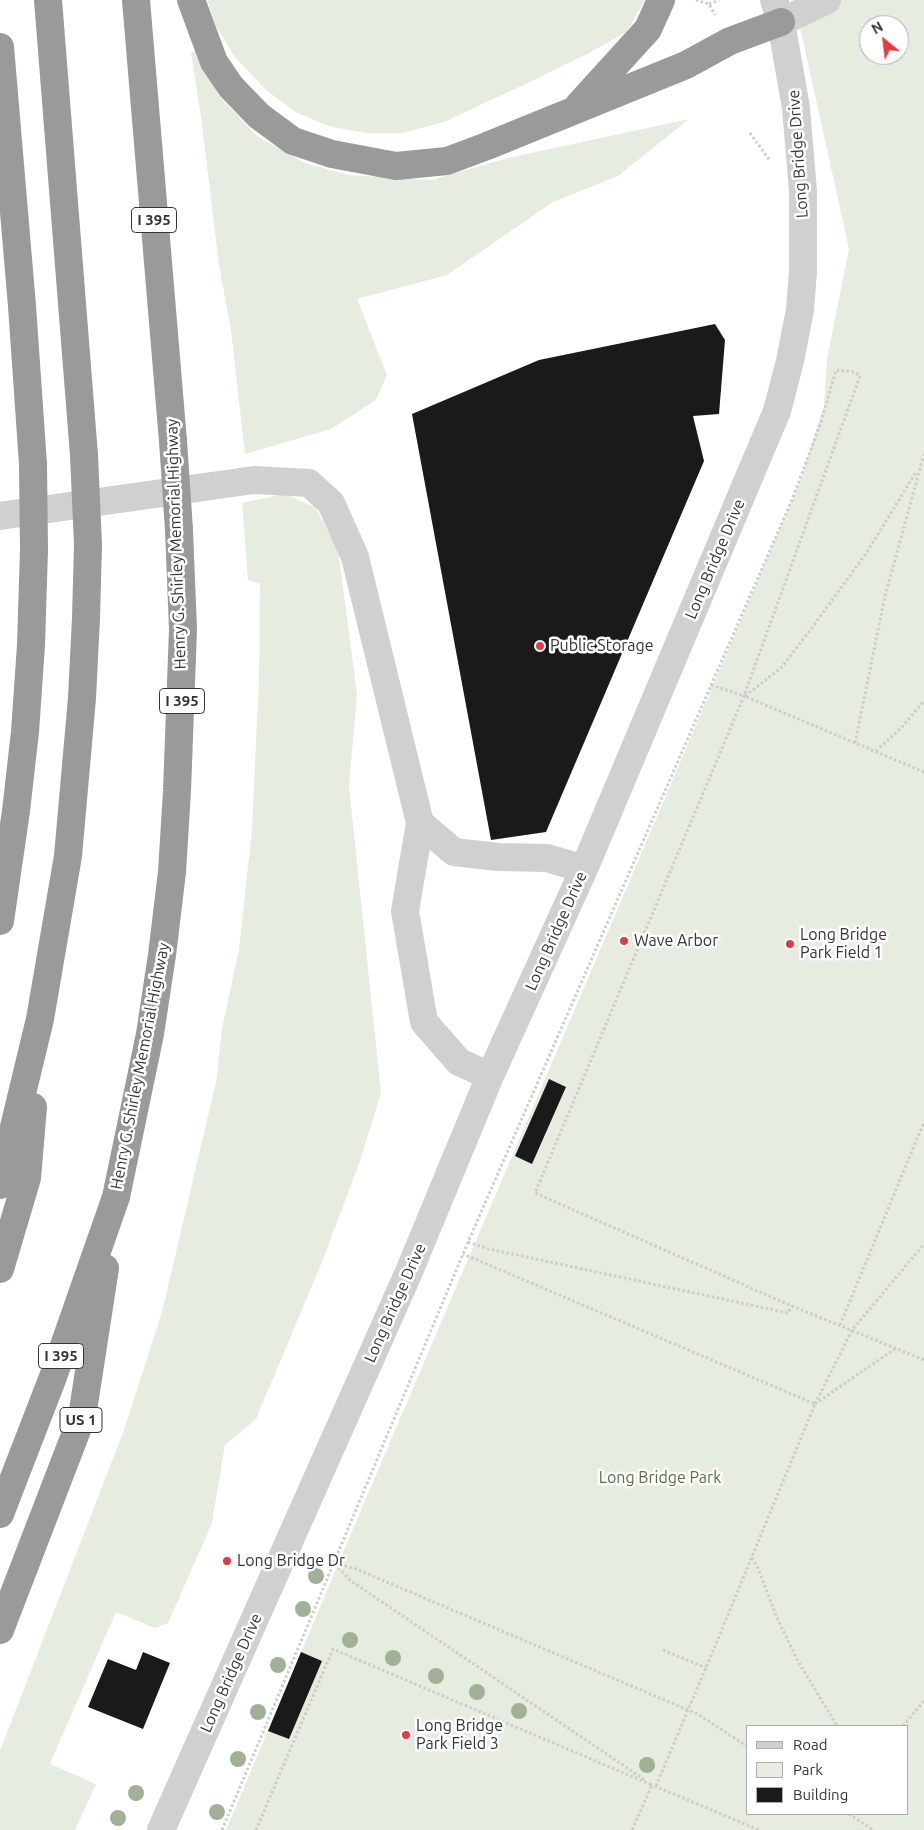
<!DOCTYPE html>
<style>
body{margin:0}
#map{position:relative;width:924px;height:1830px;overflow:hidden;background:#fff;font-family:Ubuntu,sans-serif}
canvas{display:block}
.legend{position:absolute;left:746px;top:1725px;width:162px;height:90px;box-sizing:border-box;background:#fff;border:1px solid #adadad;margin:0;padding:6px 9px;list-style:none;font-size:15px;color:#333}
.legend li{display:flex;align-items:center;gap:10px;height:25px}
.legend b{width:25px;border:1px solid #adadad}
.north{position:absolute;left:859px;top:15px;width:50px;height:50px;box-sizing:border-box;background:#fff;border:1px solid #adadad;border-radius:50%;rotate:331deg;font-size:14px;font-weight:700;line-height:20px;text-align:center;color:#333}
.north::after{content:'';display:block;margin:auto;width:18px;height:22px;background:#e63946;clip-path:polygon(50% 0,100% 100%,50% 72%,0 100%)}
</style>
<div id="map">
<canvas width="924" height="1830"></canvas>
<ul class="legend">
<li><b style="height:6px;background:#d0d0d0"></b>Road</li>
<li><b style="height:14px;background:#e6ecdf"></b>Park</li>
<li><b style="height:14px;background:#1a1a1a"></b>Building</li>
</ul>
<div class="north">N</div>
</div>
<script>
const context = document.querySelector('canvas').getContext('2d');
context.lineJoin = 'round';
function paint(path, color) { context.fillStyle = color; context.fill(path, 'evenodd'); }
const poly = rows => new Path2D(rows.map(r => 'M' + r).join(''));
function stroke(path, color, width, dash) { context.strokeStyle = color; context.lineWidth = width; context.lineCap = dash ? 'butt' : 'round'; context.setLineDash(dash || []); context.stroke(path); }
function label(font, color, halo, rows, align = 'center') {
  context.font = font + ' Ubuntu,sans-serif'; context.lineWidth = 5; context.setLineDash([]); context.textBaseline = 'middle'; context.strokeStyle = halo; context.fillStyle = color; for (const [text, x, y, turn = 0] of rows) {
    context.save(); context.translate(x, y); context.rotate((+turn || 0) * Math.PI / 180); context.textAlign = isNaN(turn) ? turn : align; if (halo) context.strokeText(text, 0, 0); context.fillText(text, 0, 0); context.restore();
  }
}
paint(poly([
 [207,0,645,0,626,32,591,52,536,79,444,122,402,133,368,133,332,127,297,113,266,90,235,57,216,26],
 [794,0,924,0,924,1830,226,1830,358,1517,799,484,824,406,827,359,849,249],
 [869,25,899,25,899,55,869,55],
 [748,1726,908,1726,908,1814,748,1814],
 [196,51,220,97,257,136,305,163,349,175,431,180,508,158,689,119,618,176,553,202,447,275,357,299,387,375,376,400,331,429,245,454,231,330,219,265,201,117,191,53],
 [285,494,315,507,338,549,357,694,349,786,381,1093,360,1161,322,1262,256,1419,225,1445,212,1523,168,1623,155,1628,116,1612,50,1764,96,1784,75,1830,0,1830,0,1751,124,1430,162,1312,216,1082,222,1029,239,949,252,829,259,678,260,584,248,580,242,503]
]), '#e6ecdf');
paint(poly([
 [715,324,725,340,719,414,693,416,704,461,546,832,491,840,412,414,539,360],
 [549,1079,566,1087,532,1164,515,1156],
 [143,1652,170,1663,143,1729,88,1707,108,1659,136,1670],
 [301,1652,322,1661,289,1739,268,1731]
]), '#1a1a1a');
stroke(poly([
 [696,0,709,4,715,15],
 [709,4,719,0],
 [750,133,770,161],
 [711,685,744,696],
 [745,696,781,668,814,625,867,552,916,472],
 [855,743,885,596,924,454],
 [876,751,902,727,924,701],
 [924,772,744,696,535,1193,792,1306,924,1360],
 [468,1242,489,1249,788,1313,792,1306],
 [840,1325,924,1122],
 [815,1404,852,1330,924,1244],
 [815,1404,896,1348],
 [752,1558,758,1568,777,1618,798,1661,837,1726],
 [335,1563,356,1569,688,1710,706,1668,815,1404,463,1254],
 [335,1564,351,1581,645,1780],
 [663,1650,706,1668],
 [903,1726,924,1701],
 [650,1784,759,1830],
 [656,1786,688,1710,696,1713,748,1747],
 [849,1814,873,1830],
 [222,1830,468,1242,792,500,821,422,836,370,855,372,860,376,744,696],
 [256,1830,333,1649,652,1785,632,1830]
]), '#cdcdcd', 3, [2.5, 2.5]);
stroke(poly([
 [781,22,827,0],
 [0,516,254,480,309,483,331,503,355,557,420,823,405,911,424,1022,459,1062,490,1076],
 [420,823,454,852,498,857,547,858,584,869],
 [161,1830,408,1274,490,1076,584,869,777,411,790,361,800,310,803,271,803,191,796,108,781,22,774,0]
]), '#d0d0d0', 28);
stroke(poly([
 [48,0,84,455],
 [136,0,173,441],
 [191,0,214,62,231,87,259,116,293,141,332,154,396,166,447,161,487,146,686,65,730,41,781,22],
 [0,47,22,306,33,464],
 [578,106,648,29,661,0],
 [0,921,16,811,25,732,31,645,34,550],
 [0,1185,40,1019,68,856,82,698,86,618,88,545],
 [0,1269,27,1178,33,1107],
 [0,1514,53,1377,116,1197,150,1034,162,955,172,872,177,791,183,629,179,530],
 [0,1630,82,1417,105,1268]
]), '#9a9a9a', 28);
stroke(poly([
 [173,441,179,530],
 [84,455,88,545],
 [33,464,34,550]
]), '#9a9a9a', 28);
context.fillStyle = '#a2b095';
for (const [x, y] of [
 [316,1576],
 [303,1609],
 [350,1640],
 [393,1658],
 [278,1665],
 [436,1676],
 [477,1692],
 [519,1711],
 [258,1712],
 [238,1759],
 [647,1765],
 [136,1793],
 [217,1812],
 [118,1818]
]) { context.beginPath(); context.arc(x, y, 8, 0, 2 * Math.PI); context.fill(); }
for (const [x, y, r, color] of [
 [540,646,5,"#e63946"],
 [624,941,5,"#e63946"],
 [790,944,5,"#e63946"],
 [227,1561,5,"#e63946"],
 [406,1735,5,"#e63946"]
]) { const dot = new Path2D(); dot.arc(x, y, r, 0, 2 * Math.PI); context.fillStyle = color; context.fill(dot); stroke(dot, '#fff', 2); }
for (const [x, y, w] of [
 [154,220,45],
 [182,701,45],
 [61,1356,45],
 [81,1420,42]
]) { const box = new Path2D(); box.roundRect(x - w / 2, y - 12.5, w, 25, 4); context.fillStyle = '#fff'; context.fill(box); stroke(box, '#333', 1); }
label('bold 15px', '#333', null, [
 ["I 395",154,220],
 ["I 395",182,701],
 ["I 395",61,1356],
 ["US 1",81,1420]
]);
label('16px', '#333', '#fff', [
 ["Long Bridge Drive",798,154,-94],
 ["Henry G. Shirley Memorial Highway",176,544,-92],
 ["Long Bridge Drive",715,559,-67],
 ["Long Bridge Drive",556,931,-66],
 ["Henry G. Shirley Memorial Highway",140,1066,-79],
 ["Long Bridge Drive",395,1303,-66],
 ["Long Bridge Drive",231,1673,-66]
]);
label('16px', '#333', '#fff', [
 ["Public Storage",550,646],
 ["Long Bridge",800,935],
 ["Park Field 1",800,953],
 ["Wave Arbor",634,941],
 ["Long Bridge Dr",237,1561],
 ["Long Bridge",416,1726],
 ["Park Field 3",416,1744]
], 'left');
label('16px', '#56703f', '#fff', [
 ["Long Bridge Park",660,1478]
]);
</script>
